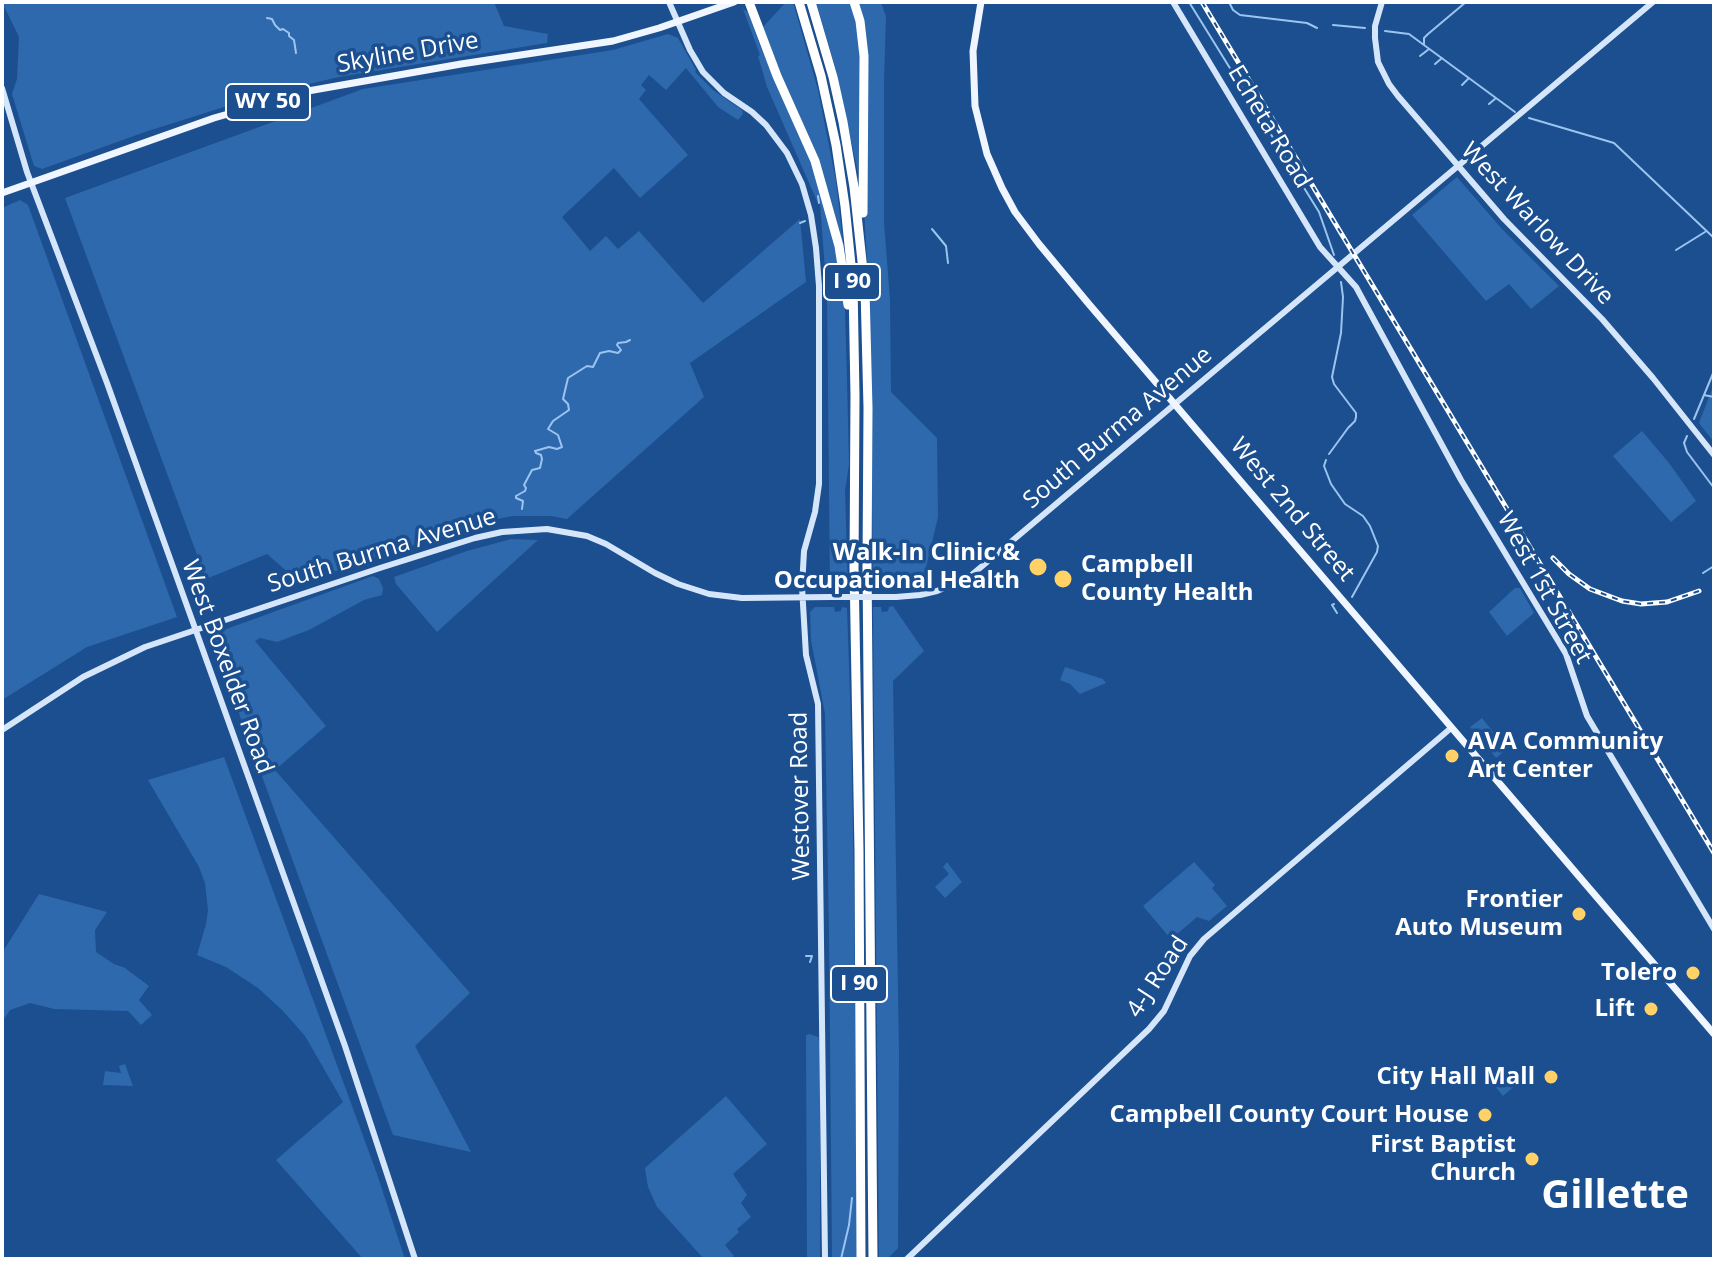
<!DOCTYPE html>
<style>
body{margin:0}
#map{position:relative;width:1716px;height:1261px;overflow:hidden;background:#1b4f8f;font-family:"Open Sans",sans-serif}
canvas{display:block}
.frame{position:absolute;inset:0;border:4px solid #fff;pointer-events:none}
</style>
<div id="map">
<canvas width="1716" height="1261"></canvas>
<div class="frame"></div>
</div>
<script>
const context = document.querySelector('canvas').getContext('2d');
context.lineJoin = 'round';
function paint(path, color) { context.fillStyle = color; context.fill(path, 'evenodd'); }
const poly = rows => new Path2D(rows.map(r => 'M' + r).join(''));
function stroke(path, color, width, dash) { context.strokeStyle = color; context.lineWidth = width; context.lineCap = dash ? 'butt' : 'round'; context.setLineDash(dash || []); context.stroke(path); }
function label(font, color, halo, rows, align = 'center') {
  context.font = font + ' "Open Sans",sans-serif'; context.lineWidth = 7; context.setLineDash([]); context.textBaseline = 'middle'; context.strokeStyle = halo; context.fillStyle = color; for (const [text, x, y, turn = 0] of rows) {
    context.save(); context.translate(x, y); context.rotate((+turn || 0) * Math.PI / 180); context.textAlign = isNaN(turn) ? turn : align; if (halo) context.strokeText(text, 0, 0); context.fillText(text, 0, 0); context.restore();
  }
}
paint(poly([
 [2,2,494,2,504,26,548,34,547,43,339,77,262,95,145,132,42,169,34,166,12,94,17,79,19,37],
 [786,2,793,2,818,90,836,181,844,250,834,213,768,44,763,27],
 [816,2,850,2,855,14,861,60,858,173,836,70],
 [858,2,881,2,886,17,884,82,884,222,890,300,891,392,937,438,938,517,922,584,894,588,873,588,870,302,865,228],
 [743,9,748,12,761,48,797,125,826,203,840,272,845,310,847,379,849,464,845,491,848,589,842,589,839,581,835,580,834,589,830,589,827,295,820,204,817,201,767,87,758,56,760,55],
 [668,34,678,38,696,70,695,72,713,90,742,110,743,114,738,120,718,107,686,68,666,90,649,75,641,85,646,90,639,99,688,155,640,198,614,168,562,217,590,251,606,236,618,249,639,231,703,303,800,219,806,282,690,363,704,397,567,519,551,516,513,516,482,522,300,583,267,554,206,579,65,198,363,89,613,50],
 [1457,177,1501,228,1559,286,1531,309,1509,284,1486,301,1412,215],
 [20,200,28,205,177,617,87,647,2,700,2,208],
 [1714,384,1714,442,1699,423],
 [1642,431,1669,463,1696,501,1671,522,1613,456],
 [511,539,538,540,437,632,396,584,394,577,467,551],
 [373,576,379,579,383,588,382,595,364,600,309,630,277,642,260,638,255,641,326,726,275,770,470,993,415,1046,471,1152,393,1135,214,645,218,632],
 [1515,588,1520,588,1534,613,1507,636,1489,612],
 [893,606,924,651,893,681,899,1053,898,1248,887,1259,879,1259,873,607,881,607,882,612,888,611,889,607],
 [815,607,834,607,835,612,841,611,842,607,847,608,851,724,854,893,857,1259,832,1259,829,932,825,714,811,640,810,612],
 [1065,667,1103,679,1106,683,1080,694,1070,684,1060,680],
 [1482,718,1507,749,1496,758,1470,727],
 [224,757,377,1174,405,1259,363,1259,276,1160,343,1102,305,1036,283,1011,258,988,226,967,197,955,206,924,208,910,205,883,199,867,148,780],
 [947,862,962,882,945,898,935,887,949,874,943,867],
 [1194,862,1215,885,1212,888,1227,906,1209,921,1197,917,1177,934,1175,944,1143,906],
 [39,894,107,912,95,930,96,952,114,964,125,968,149,986,139,1000,152,1015,141,1025,128,1011,54,1009,30,1003,10,1010,2,1022,2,953],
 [809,1034,818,1037,820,1044,820,1259,807,1259,806,1035],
 [125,1064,133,1086,103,1085,105,1071,121,1073,119,1066],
 [1503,1065,1518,1083,1503,1096,1488,1078],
 [726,1096,767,1144,733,1174,747,1195,741,1203,751,1217,737,1229,739,1232,725,1245,734,1256,730,1259,704,1259,657,1207,648,1187,645,1168]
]), '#2e69ad');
stroke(poly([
 [1189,2,1319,212,1334,255],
 [1229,2,1233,10,1240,15,1307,23,1317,28],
 [267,18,272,19,275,25,280,30,283,29,289,33,289,36,294,40,296,53],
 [1333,25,1365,28],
 [1385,31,1409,34,1515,112],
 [1424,45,1424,38,1428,34,1466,2],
 [1420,56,1429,49],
 [1435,64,1442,58],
 [1462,85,1469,78],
 [1489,104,1496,98],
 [1529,118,1614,143,1714,238],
 [818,196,819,203],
 [800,223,805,221],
 [932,229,946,246,948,263],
 [1676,250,1705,232],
 [1704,395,1714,397],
 [1694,419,1714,371],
 [1687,436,1684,443,1687,452,1714,488],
 [1329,454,1348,428,1355,421,1356,417,1356,413,1334,384,1332,377,1341,333,1343,297,1341,282],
 [1326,460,1324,466,1331,484,1345,504,1363,516,1370,526,1378,546,1377,552,1352,597],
 [522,509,523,501,516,498,516,496,525,491,526,488,524,485,532,470,540,468,542,459,541,455,536,453,535,451,549,447,557,449,562,447,558,435,548,429,553,421,569,410,568,404,563,399,568,378,587,366,593,367,600,353,609,351,618,353,621,350,617,345,618,343,626,342,630,340],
 [1703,573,1714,566],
 [1334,604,1332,605,1337,613],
 [806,956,812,956,810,962],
 [841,1259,849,1225,852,1198]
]), '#9cc4f0', 2);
stroke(poly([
 [669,2,690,50,703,72,724,93,752,112,766,125,787,153,802,184,811,215,816,248,819,286,819,484,815,512,804,551,802,587,806,655,818,704,825,1259],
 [1173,2,1320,247,1356,287,1461,480,1566,654,1587,716,1714,929],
 [1382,2,1375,26,1375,38,1378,62,1389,84,1398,96,1504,219,1602,319,1653,378,1714,455],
 [2,88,27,172,107,383,345,1046,415,1259],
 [896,597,920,595,937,591,968,578,1653,2],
 [2,730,83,677,145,647,380,568,475,538,502,532,547,529,587,536,606,544,655,573,678,584,709,594,742,598,831,597],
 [907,1259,1149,1029,1164,1011,1190,956,1204,939,1451,728]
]), '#d6e6fa', 6);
stroke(poly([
 [981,2,973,51,975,106,987,154,1002,188,1015,212,1039,244,1088,303,1714,1034],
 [2,193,214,118,308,91,461,64,613,41,659,28,734,2]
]), '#f0f6ff', 7);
stroke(poly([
 [749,2,777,76,815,161,839,246,848,305],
 [799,2,821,76,836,145,845,206,853,284,855,396,854,568,859,851,861,1259],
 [811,2,833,77,843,122,854,187,865,289,868,408,867,566,873,1259],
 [854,2,860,21,864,56,863,213]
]), '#fff', 9);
const rail = poly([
 [1202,2,1714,853],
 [1553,558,1569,574,1590,589,1622,601,1641,604,1667,602,1699,591]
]);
stroke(rail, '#fff', 5);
stroke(rail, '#1b4f8f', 2, [6]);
stroke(poly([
 [831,597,896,597]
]), '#d6e6fa', 6);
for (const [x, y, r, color] of [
 [1038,567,10,"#ffd166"],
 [1063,579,10,"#ffd166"],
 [1452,756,8,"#ffd166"],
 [1579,914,8,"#ffd166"],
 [1693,973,8,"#ffd166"],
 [1651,1009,8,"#ffd166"],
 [1551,1077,8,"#ffd166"],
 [1485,1115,8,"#ffd166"],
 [1532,1159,8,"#ffd166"]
]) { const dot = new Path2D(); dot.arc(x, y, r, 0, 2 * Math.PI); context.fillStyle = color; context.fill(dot); stroke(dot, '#1b4f8f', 3); }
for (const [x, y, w] of [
 [268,102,84],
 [852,282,56],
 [859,984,56]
]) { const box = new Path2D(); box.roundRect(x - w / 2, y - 18, w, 36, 6); context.fillStyle = '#1b4f8f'; context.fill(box); stroke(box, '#fff', 2); }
label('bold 22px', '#fff', null, [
 ["WY 50",268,102],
 ["I 90",852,282],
 ["I 90",859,984]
]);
label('24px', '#fff', '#1b4f8f', [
 ["Skyline Drive",408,53,-10],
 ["Echeta Road",1269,127,59],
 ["West Warlow Drive",1537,224,47],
 ["South Burma Avenue",1118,428,-40],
 ["West 2nd Street",1292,510,50],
 ["South Burma Avenue",382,551,-17],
 ["West 1st Street",1544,588,61],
 ["West Boxelder Road",227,667,70],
 ["Westover Road",801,796,-91],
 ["4-J Road",1158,977,-57]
]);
label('bold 24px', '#fff', '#1b4f8f', [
 ["Walk-In Clinic &",1020,553],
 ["Occupational Health",1020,581],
 ["Campbell",1081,565,"left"],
 ["County Health",1081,593,"left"],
 ["AVA Community",1468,742,"left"],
 ["Art Center",1468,770,"left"],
 ["Frontier",1563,900],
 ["Auto Museum",1563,928],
 ["Tolero",1677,973],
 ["Lift",1635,1009],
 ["City Hall Mall",1535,1077],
 ["Campbell County Court House",1469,1115],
 ["First Baptist",1516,1145],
 ["Church",1516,1173]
], 'right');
label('bold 40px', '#fff', '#1b4f8f', [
 ["Gillette",1615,1197]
]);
</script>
